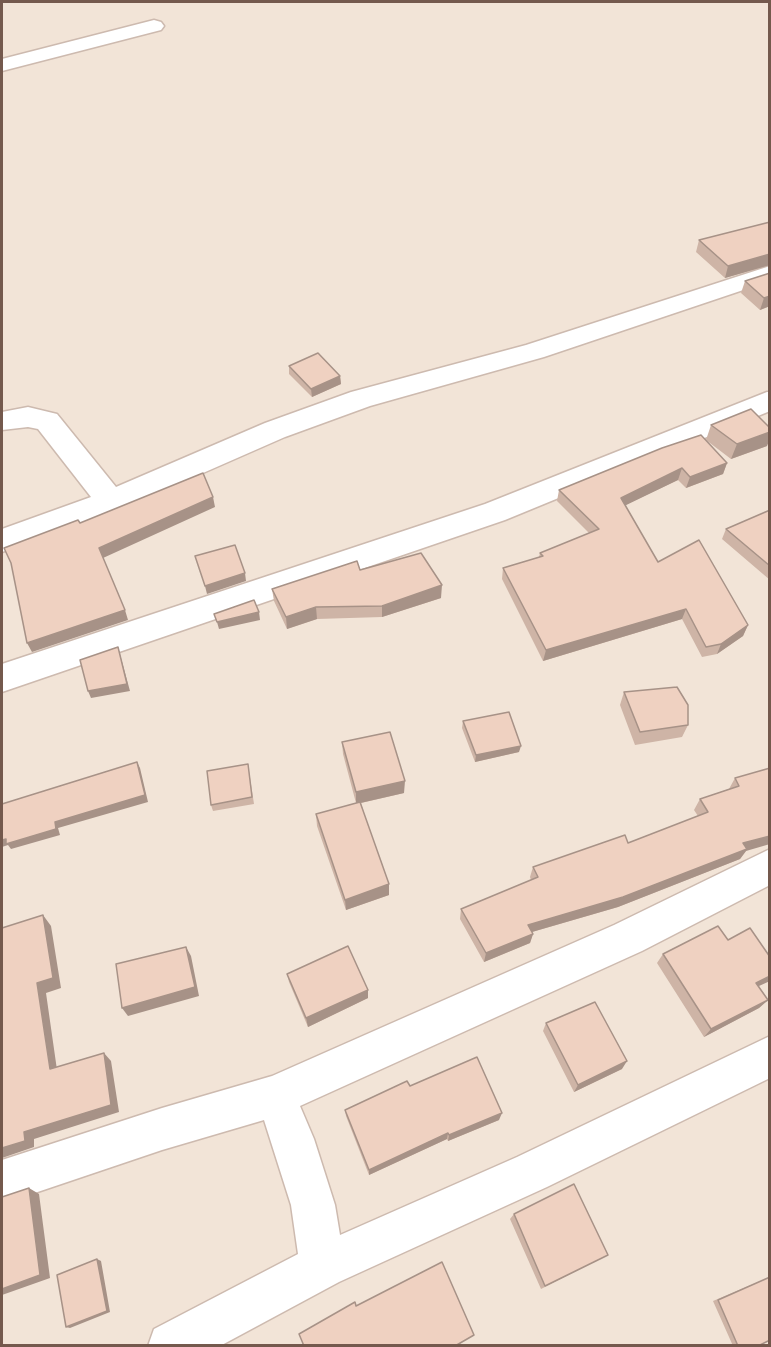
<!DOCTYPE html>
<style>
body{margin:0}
#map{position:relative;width:771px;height:1347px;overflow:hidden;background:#fbf3e8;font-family:Signika,sans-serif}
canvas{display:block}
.frame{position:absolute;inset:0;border:3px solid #74594d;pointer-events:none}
</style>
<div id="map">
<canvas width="771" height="1347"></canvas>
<div class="frame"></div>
</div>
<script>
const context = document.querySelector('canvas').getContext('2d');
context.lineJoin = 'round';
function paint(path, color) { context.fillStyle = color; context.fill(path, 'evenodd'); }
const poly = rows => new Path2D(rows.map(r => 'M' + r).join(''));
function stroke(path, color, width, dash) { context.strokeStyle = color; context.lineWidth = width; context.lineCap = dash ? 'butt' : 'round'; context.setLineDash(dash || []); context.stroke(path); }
paint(poly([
 [2,2,769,2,769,1345,2,1345]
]), '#f2e4d7');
const minor = poly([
 [154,20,161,22,164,26,161,30,2,71,2,59,154,20],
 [770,266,770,281,544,357,370,406,285,437,121,509,2,552,2,529,91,497,38,429,28,427,2,430,2,412,28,407,57,414,116,487,265,423,351,392,526,345,770,266],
 [767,392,770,392,770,411,505,520,2,692,2,664,485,504,767,392],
 [770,849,770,885,642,951,300,1106,314,1139,335,1205,340,1235,517,1157,770,1036,770,1078,547,1187,339,1282,220,1346,148,1346,154,1329,298,1254,291,1205,264,1120,162,1150,2,1204,2,1160,162,1108,272,1076,614,925,770,849]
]);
stroke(minor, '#cdbaaf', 3);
paint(minor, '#fff');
paint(poly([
 [770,222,770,265,725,278,696,252,699,240],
 [770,273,770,306,760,310,741,293,745,281],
 [289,366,340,376,341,384,312,397,289,374],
 [711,425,767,446,731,459,706,440],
 [662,448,727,463,723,474,686,488,678,480,625,505,658,562,748,625,743,636,717,654,702,657,682,619,543,661,502,579,503,568,539,557,540,553,589,533,557,501,559,490],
 [770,510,770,580,722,539,726,529],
 [360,570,441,598,382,617,317,619,287,629,274,601,272,589],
 [624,692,688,725,682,737,635,745,620,705],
 [463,721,519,752,475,762,462,728],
 [342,742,404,793,361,803,389,895,346,910,317,826,316,814,356,803,343,754],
 [248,764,254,804,213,811,211,805],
 [770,768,746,851,740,859,618,907,532,932,533,934,530,943,484,962,460,919,461,909,531,880,530,877,533,867,628,843,698,816,694,810,700,799,729,789,735,778],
 [663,954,759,986,768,1000,759,1008,704,1037,657,963],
 [287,974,368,998,308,1027,289,982],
 [546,1023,622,1069,574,1092,543,1031],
 [410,1086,499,1120,448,1141,447,1139,369,1175,346,1116,345,1110],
 [514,1214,608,1255,541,1289,510,1219],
 [770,1277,770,1340,758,1346,733,1346,713,1301]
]), '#ceb4a6');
paint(poly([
 [770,254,770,265,725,278,728,266],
 [770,296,770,306,760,310,764,298],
 [340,376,341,384,312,397,311,389],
 [770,432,770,439,767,446,731,459,737,444],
 [727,463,723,474,686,488,690,477],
 [682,468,678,480,618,509,621,498],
 [213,497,215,507,103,558,99,548],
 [245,573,246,581,207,594,205,586],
 [442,585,441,598,382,617,382,606],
 [316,607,317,619,287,629,286,617],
 [686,609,682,619,543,661,546,650],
 [125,610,128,620,32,652,27,643],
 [259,612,260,620,219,629,217,622],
 [748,625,743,636,717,654,721,644],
 [118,647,130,691,91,698,88,691],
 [521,746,519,752,475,762,476,755],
 [137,762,140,768,148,802,58,828,60,835,11,849,8,845,2,847,2,840,55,822],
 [405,781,404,793,356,804,356,792],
 [770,836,770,844,746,851,740,859,618,907,525,934,528,925,743,843],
 [389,884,389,895,346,910,345,900],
 [43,915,51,926,61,988,46,993,58,1077,50,1069,37,983],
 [533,934,530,943,484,962,486,953],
 [186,947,191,956,199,996,128,1016,122,1008],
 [770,976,770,981,748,991,756,983],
 [368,990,368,998,308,1027,306,1018],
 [768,1000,759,1008,704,1037,711,1029],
 [104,1053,111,1061,119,1112,34,1139,34,1147,2,1158,2,1148,24,1132],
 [627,1061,622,1069,574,1092,578,1085],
 [502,1113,499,1120,448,1141,449,1135],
 [448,1133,447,1139,369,1175,369,1170],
 [29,1188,39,1194,50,1278,2,1295,2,1289],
 [97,1259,101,1261,110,1312,70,1328,66,1327]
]), '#a79287');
const building = poly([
 [770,222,770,254,728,266,699,240,770,222],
 [770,273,770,296,764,298,745,281,770,273],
 [318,353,340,376,311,389,289,366,318,353],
 [751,409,770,428,770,432,737,444,711,425,751,409],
 [701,435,727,463,690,477,682,468,621,498,658,562,699,540,748,625,721,644,706,647,686,609,546,650,503,568,543,556,540,553,599,529,559,490,662,448,701,435],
 [203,473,213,497,99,548,125,610,27,643,11,563,4,548,78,520,80,523,203,473],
 [770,510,770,566,726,529,770,510],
 [235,545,245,573,205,586,195,556,235,545],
 [421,553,442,585,382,606,316,607,286,617,272,589,357,561,360,570,421,553],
 [254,600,259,612,217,622,214,614,254,600],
 [118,647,127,684,88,691,80,660,118,647],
 [677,687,688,705,688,725,640,732,624,692,677,687],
 [509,712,521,746,476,755,463,721,509,712],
 [390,732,405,781,356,792,342,742,390,732],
 [137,762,145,795,55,822,56,829,6,844,6,839,2,840,2,804,137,762],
 [248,764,252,797,211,805,207,771,248,764],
 [770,768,770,836,743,843,747,849,623,897,528,925,533,934,486,953,461,909,538,877,533,867,625,835,628,843,708,812,700,799,739,786,735,778,770,768],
 [360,802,389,884,345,900,316,814,360,802],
 [43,915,53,978,37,983,50,1069,104,1053,111,1105,24,1132,25,1141,2,1148,2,928,43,915],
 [718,926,728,940,750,928,770,957,770,976,756,983,768,1000,711,1029,663,954,718,926],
 [348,946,368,990,306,1018,287,974,348,946],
 [186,947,195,987,122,1008,116,964,186,947],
 [595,1002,627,1061,578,1085,546,1023,595,1002],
 [477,1057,502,1113,449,1135,448,1133,369,1170,345,1110,407,1081,410,1086,477,1057],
 [574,1184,608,1255,545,1286,514,1214,574,1184],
 [29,1188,40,1275,2,1289,2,1197,29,1188],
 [97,1259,107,1311,66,1327,57,1275,97,1259],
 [442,1262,474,1335,455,1346,304,1346,299,1334,355,1302,356,1306,442,1262],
 [770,1277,770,1340,758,1346,738,1346,718,1300,770,1277]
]);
paint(building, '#efd1c1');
stroke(building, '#a79287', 1.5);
</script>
